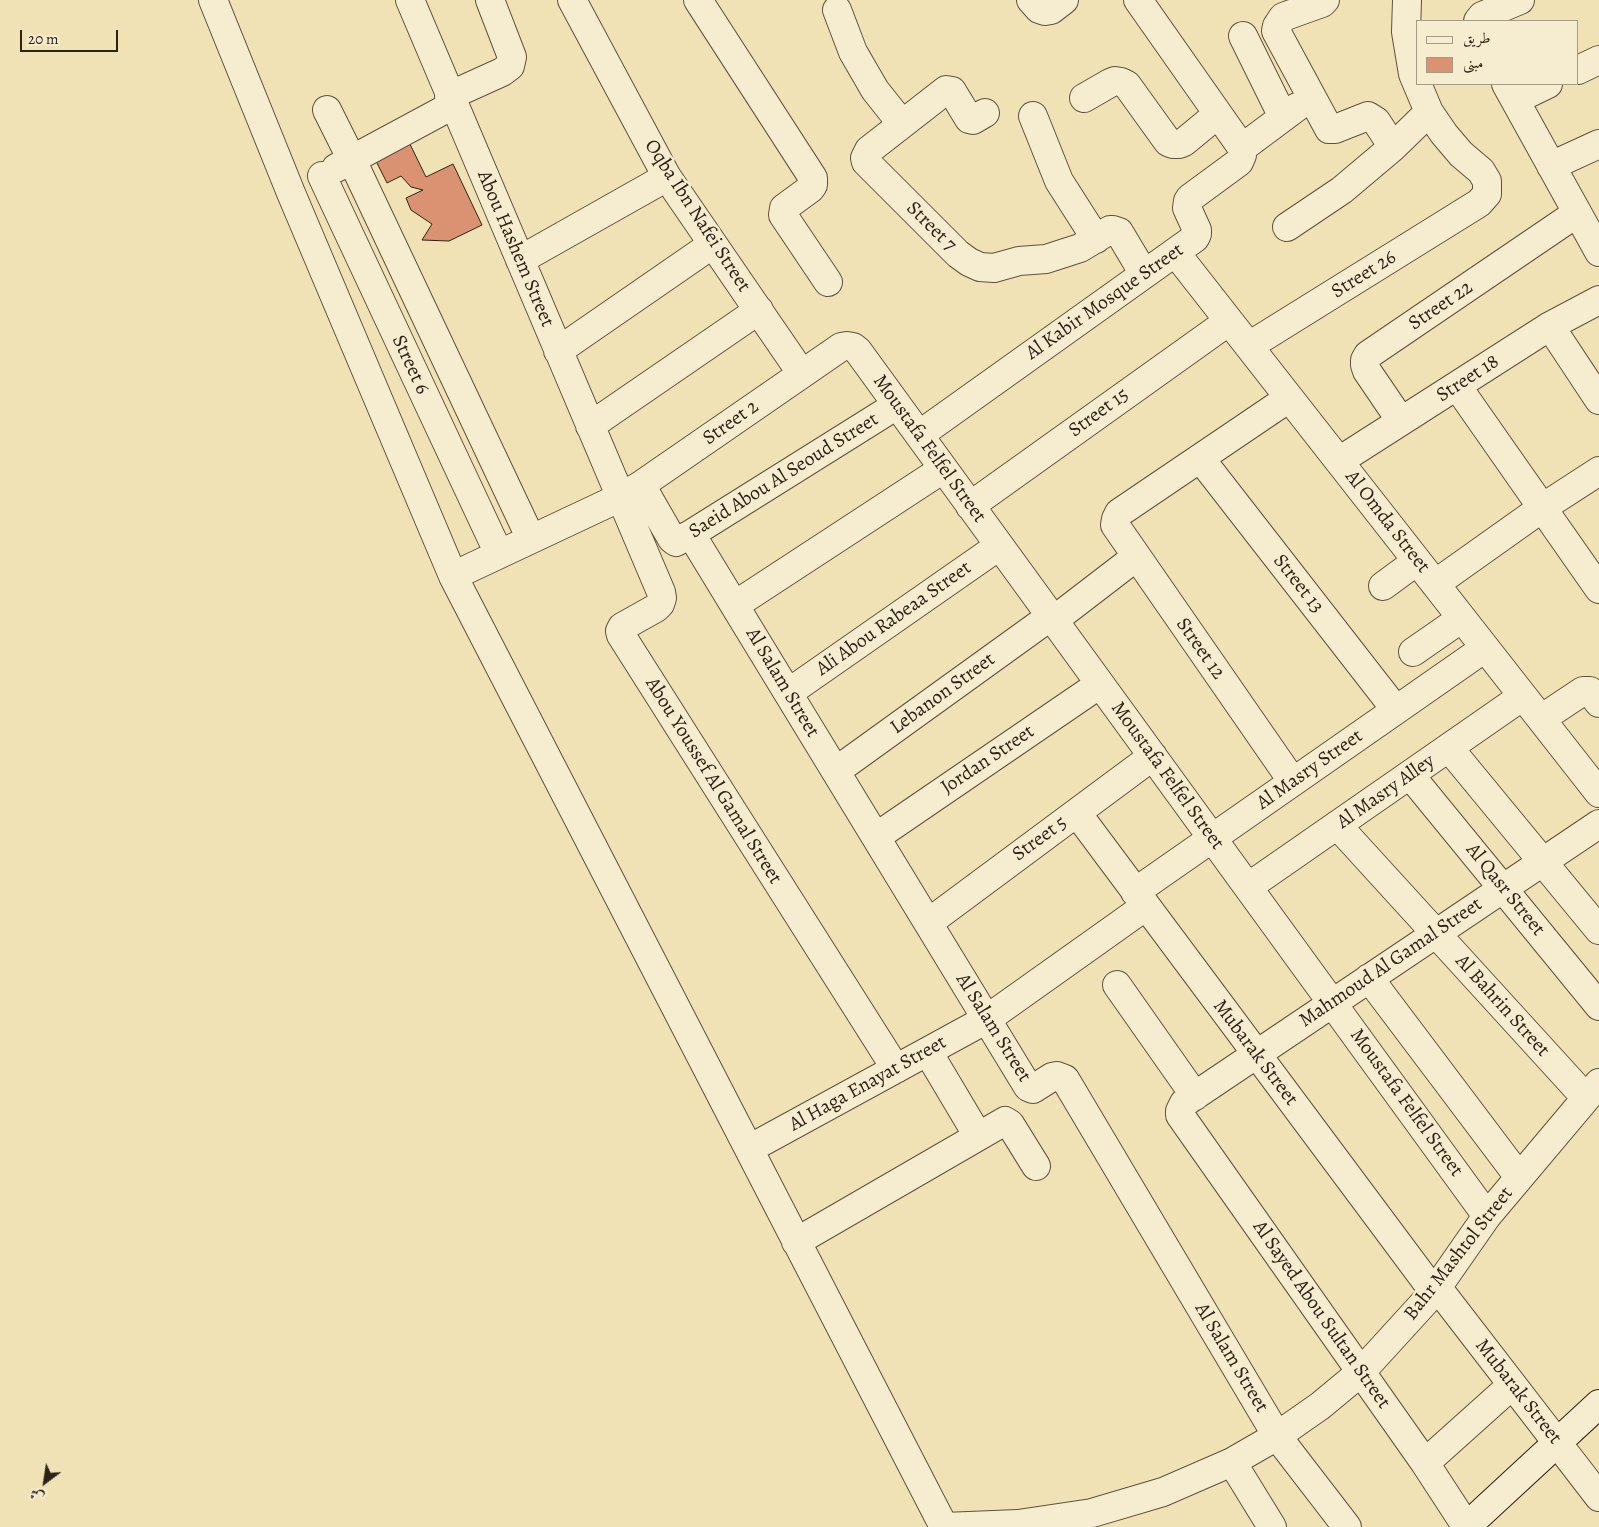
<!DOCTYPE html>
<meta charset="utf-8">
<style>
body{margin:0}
#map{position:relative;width:1599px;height:1527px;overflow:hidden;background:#f1e2b6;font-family:Alegreya,Amiri,serif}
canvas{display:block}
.legend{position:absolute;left:1416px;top:20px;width:162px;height:65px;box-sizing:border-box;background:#f6ecd0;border:1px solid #a69b86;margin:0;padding:6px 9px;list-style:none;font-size:15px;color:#2d2216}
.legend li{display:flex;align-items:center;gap:10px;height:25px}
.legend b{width:25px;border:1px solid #a69b86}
.north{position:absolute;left:20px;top:1457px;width:50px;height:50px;-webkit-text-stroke:4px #f6ecd0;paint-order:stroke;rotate:211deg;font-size:14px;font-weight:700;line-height:20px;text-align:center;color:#2d2216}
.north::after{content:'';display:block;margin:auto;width:18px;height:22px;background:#2d2216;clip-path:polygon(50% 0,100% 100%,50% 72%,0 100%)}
.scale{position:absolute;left:20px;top:30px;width:98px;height:22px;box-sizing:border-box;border:2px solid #2d2216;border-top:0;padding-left:6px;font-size:15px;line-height:18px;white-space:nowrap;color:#2d2216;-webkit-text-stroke:4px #f6ecd0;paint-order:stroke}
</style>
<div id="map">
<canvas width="1599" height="1527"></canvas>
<ul class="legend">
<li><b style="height:6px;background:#f6ecd0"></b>طريق</li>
<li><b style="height:14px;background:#db9272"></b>مبنى</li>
</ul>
<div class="north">ش</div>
<div class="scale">20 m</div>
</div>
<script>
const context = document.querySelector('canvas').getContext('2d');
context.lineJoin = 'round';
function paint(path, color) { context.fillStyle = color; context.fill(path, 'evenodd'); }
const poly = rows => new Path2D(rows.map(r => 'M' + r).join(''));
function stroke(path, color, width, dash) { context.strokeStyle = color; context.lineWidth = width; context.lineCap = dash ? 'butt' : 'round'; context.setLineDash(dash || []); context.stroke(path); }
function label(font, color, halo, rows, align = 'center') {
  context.font = font + ' Alegreya,serif'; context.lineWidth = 5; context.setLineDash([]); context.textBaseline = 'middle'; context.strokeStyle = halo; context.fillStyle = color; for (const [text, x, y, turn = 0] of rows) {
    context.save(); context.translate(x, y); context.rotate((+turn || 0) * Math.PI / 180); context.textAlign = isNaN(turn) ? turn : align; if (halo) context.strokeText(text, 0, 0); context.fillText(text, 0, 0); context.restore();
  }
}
const building = poly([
 [407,138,426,177,453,164,482,225,449,241,422,240,432,224,411,210,406,198,423,190,411,187,401,176,387,183,373,155,407,138]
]);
paint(building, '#db9272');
stroke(building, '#2d2216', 1);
const street = poly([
 [213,0,291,193,453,576,944,1527,1018,1524,1092,1513,1163,1492,1232,1462,1277,1436,1320,1406,1361,1372,1434,1292,1487,1216,1599,1083],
 [410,0,661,592,662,598,660,604,656,608,622,627,620,631,621,635,896,1069],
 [572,0,667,177,802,374],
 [698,0,813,178,813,185,810,189,784,208,783,215,828,282],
 [1031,0,1039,9,1045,11,1051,10,1064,0],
 [1138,0,1242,148],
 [1325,0,1322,3,1283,17,1277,26,1276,31,1329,129,1335,129,1368,116,1376,121,1393,147],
 [837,10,853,52,875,90,902,124],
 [1478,21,1482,16,1520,0],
 [1243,36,1283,117],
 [1578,70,1599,60],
 [1506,84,1599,252],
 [449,96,502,72,510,66,512,57,490,0],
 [1084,98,1110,83,1115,81,1121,82,1127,85,1168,142,1173,144,1179,144,1184,142,1218,114],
 [1515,100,1548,84],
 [327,110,352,160,531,539],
 [985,113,973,120,969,119,952,91,946,90,869,150,865,158,866,162,958,254,969,262,980,267,994,268,1019,261,1046,259,1080,248,1110,230,1113,230,1119,232,1144,274],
 [1033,116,1059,181,1096,239],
 [1242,148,1297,107],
 [1551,166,1599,144],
 [336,168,453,105],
 [322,176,499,554],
 [1287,227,1342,190,1393,147,1429,112],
 [1175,252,1599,793],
 [520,260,667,177],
 [1550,326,1599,400],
 [1249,346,1479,203,1487,194,1487,181,1481,171,1461,154,1444,134,1429,112,1413,74,1406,32,1407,0],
 [558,351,713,244],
 [1457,386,1599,589],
 [1289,398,1119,513,1116,519,1115,525,1293,782],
 [1401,421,1367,371,1365,365,1365,360,1368,355,1577,213],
 [590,426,759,310],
 [919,435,1195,238,1197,234,1197,230,1187,208,1188,201,1190,198,1239,162,1242,155,1242,148],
 [1200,458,1396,710],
 [1339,461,1550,326,1599,300],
 [641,485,672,539,676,542,691,534,897,405],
 [970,506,1229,321],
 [691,534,1028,1087,1033,1089,1052,1077,1057,1076,1065,1079,1277,1436,1347,1527],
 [453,576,621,497,641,485,841,347,847,346,853,347,858,351,1487,1216],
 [1435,584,1542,508,1599,471],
 [1383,586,1417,561],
 [735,605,943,469],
 [1054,620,1136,557],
 [1413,652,1462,618],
 [788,693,999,546],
 [1541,719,1583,691,1590,691,1599,703],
 [1449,748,1599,930],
 [836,771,1051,616],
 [1410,775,1599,1006],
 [1077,813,1434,1292],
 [1337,825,1586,1098],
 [876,837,1100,684],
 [1248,887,1523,696],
 [1135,892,1485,648],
 [928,923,1153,756],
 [1369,978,1519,1177],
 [1117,985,1195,1096],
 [928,1052,978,1136],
 [749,1149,987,1019,1146,906],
 [796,1242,1005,1121,1010,1124,1036,1166],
 [1437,1287,1599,1497],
 [1232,1462,1272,1527],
 [1425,1463,1512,1385],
 [1466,1526,1425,1463,1180,1115,1180,1111,1184,1103,1599,824]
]);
const secondary = poly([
 [1466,1527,1599,1404]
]);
stroke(street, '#5e523e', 30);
stroke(secondary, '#2d2216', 30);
stroke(street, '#f6ecd0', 28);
stroke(secondary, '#f6ecd0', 28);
label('20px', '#2d2216', '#f6ecd0', [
 ["Oqba Ibn Nafei Street",697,216,57],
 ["Street 7",931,227,45],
 ["Abou Hashem Street",515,249,67],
 ["Street 26",1364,275,-32],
 ["Al Kabir Mosque Street",1105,302,-35],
 ["Street 22",1441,306,-34],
 ["Street 6",410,365,65],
 ["Street 18",1468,379,-33],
 ["Street 15",1099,413,-36],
 ["Street 2",731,423,-35],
 ["Moustafa Felfel Street",929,449,54],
 ["Saeid Abou Al Seoud Street",784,476,-32],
 ["Al Omda Street",1387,522,52],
 ["Street 13",1298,584,52],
 ["Ali Abou Rabeaa Street",894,619,-35],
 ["Street 12",1200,649,55],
 ["Al Salam Street",782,683,59],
 ["Lebanon Street",943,694,-36],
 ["Jordan Street",988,760,-34],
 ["Al Masry Street",1310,770,-35],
 ["Moustafa Felfel Street",1167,776,54],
 ["Abou Youssef Al Gamal Street",713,781,58],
 ["Al Masry Alley",1386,792,-35],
 ["Street 5",1040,839,-36],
 ["Al Qasr Street",1505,890,51],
 ["Mahmoud Al Gamal Street",1391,963,-34],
 ["Al Bahrin Street",1502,1006,48],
 ["Al Salam Street",993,1028,58],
 ["Mubarak Street",1255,1053,53],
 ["Al Haga Enayat Street",868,1084,-29],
 ["Moustafa Felfel Street",1406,1103,54],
 ["Bahr Mashtol Street",1459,1254,-52],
 ["Al Sayed Abou Sultan Street",1321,1315,55],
 ["Al Salam Street",1231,1358,59],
 ["Mubarak Street",1518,1392,52]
]);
</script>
